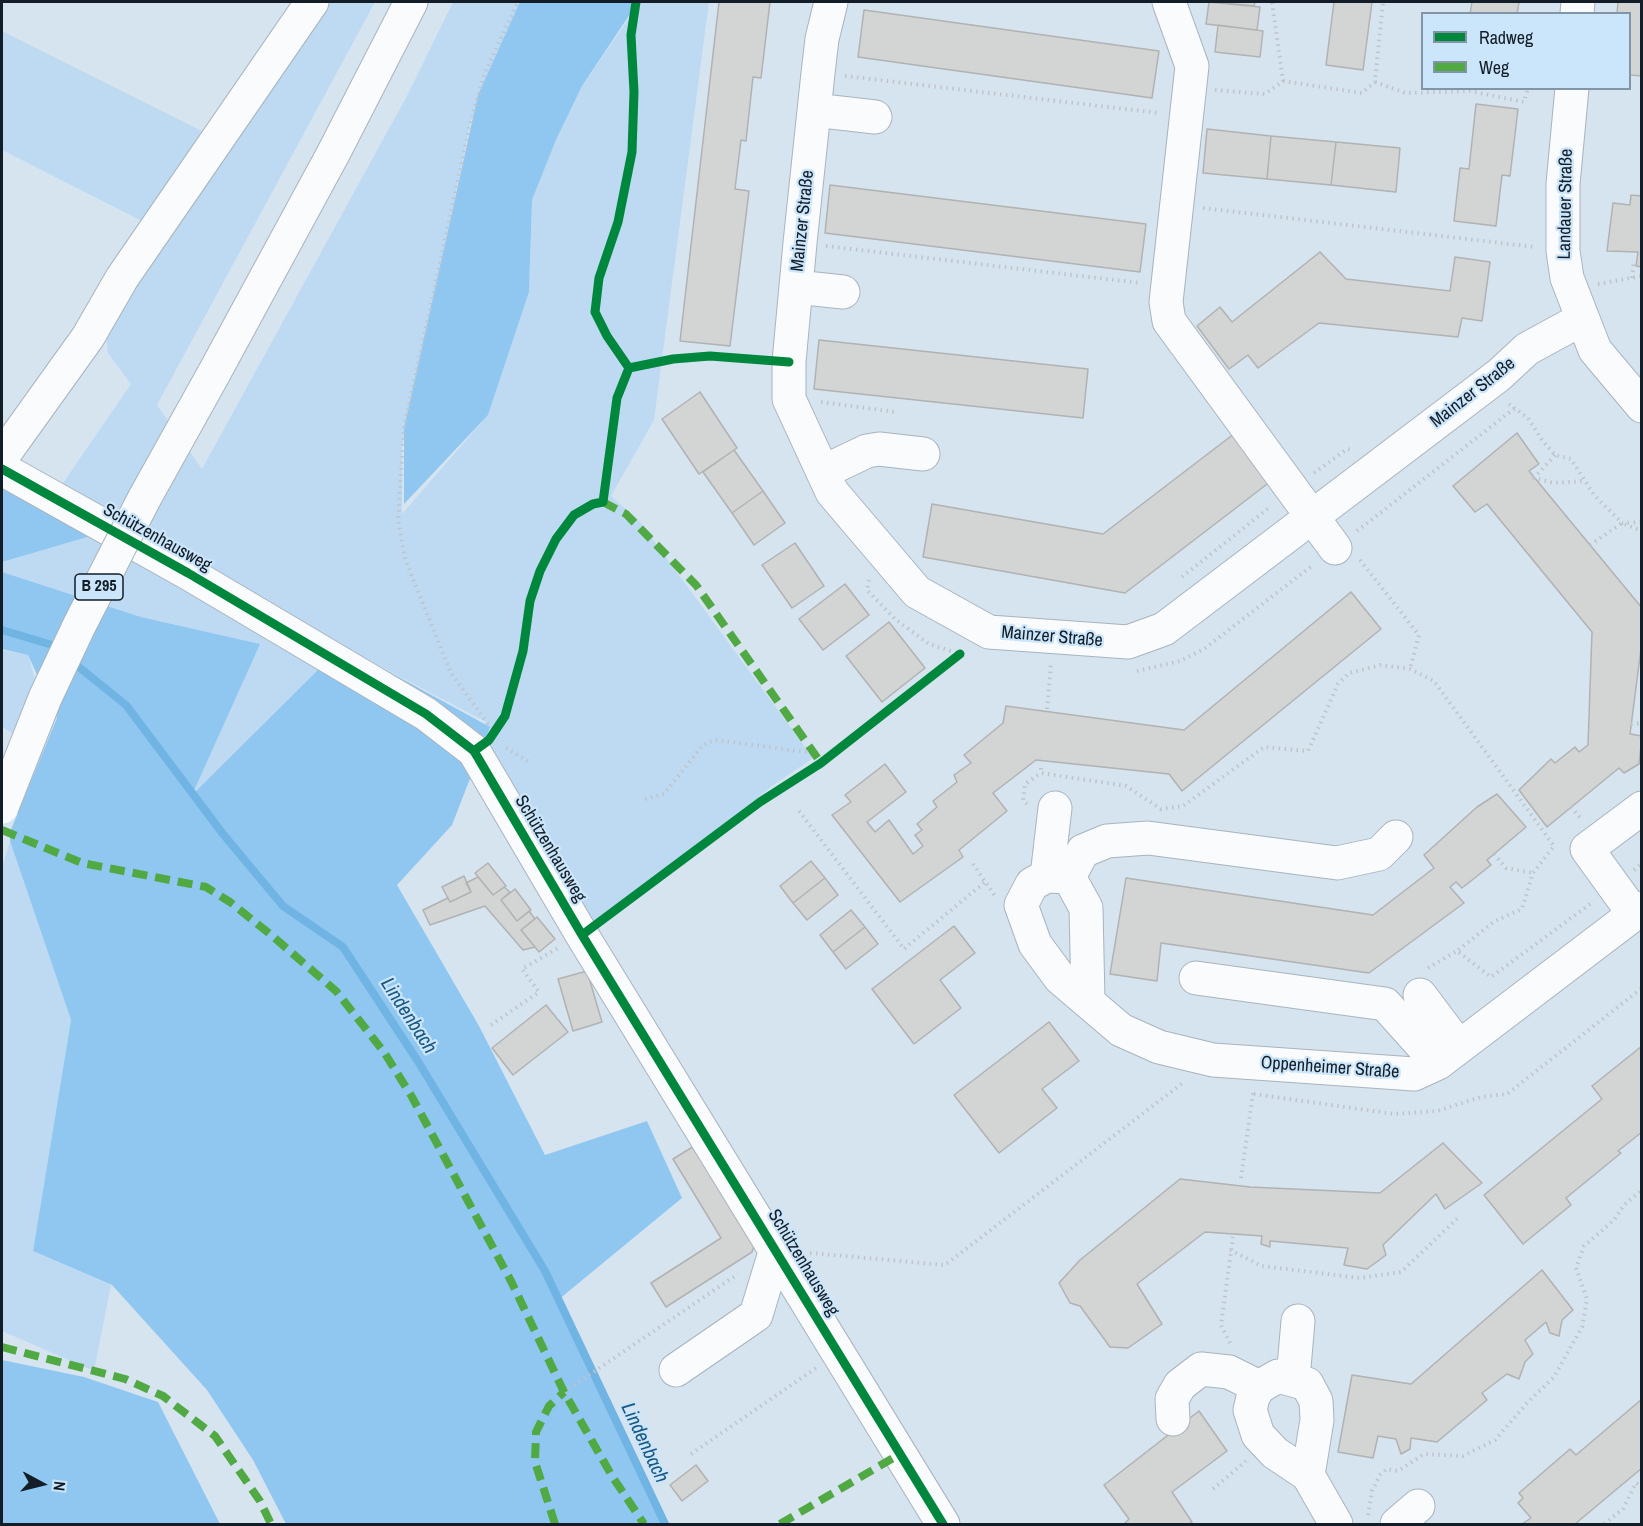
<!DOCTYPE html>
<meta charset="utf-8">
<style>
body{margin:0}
#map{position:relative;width:1643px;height:1526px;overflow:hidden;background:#d6e4f0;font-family:"Archivo Narrow",sans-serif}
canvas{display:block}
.frame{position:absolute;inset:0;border:3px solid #121d27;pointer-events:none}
.legend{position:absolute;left:1421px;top:12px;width:210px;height:78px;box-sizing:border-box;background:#cbe5fa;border:2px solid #8195a6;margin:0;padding:8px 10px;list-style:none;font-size:18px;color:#121d27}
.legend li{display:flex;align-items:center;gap:12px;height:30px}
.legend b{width:30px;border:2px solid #8195a6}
.north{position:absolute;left:12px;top:1454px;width:60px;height:60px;-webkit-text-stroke:4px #cbe5fa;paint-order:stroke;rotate:97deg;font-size:16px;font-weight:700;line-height:24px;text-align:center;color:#121d27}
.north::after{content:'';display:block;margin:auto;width:21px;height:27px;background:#121d27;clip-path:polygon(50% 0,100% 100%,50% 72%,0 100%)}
</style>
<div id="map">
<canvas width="1643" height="1526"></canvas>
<div class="frame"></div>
<ul class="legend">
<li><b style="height:8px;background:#00873e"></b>Radweg</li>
<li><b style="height:8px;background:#51a944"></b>Weg</li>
</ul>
<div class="north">N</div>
</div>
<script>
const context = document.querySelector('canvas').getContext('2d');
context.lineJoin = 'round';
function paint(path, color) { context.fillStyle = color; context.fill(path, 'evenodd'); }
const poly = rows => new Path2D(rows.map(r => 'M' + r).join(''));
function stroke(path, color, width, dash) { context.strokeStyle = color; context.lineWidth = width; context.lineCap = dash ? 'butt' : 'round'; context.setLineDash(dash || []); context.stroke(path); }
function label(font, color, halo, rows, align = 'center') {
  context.font = font + ' "Archivo Narrow",sans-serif'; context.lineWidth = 4.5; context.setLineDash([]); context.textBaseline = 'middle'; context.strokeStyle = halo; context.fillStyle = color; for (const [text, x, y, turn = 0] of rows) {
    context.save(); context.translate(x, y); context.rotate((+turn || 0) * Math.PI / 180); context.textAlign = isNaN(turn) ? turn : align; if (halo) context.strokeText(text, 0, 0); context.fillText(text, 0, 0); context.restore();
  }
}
paint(poly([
 [327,2,375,2,157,405,202,469,408,94,453,2,522,2,471,121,402,445,402,514,488,415,529,292,532,200,556,140,582,86,640,2,709,2,654,420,611,496,640,522,813,758,772,786,680,861,593,927,477,757,486,722,342,646,190,797,259,644,141,617,2,572,2,562,100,533,50,502,131,384,108,353,106,333],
 [2,31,210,135,148,224,2,150],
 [2,650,28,655,39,693,23,739,2,727],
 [10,841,71,1020,33,1251,111,1285,94,1371,2,1331,2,867]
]), '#bddaf2');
paint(poly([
 [520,2,638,2,582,86,556,140,532,200,529,292,488,415,404,504,404,428,478,95],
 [2,481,101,533,2,562],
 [2,572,141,617,260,644,192,795,342,646,490,727,452,825,397,885,479,1026,545,1155,647,1121,682,1198,558,1300,669,1524,286,1524,253,1460,207,1390,112,1285,33,1251,71,1020,10,841,10,832,57,718,28,655,2,649],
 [2,1360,84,1377,158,1402,220,1524,2,1524]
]), '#90c7f0');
stroke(poly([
 [2,630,52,645,59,651],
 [70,660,126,705,223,834,283,906,343,947,419,1063,545,1271,665,1524]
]), '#70b4e3', 8);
const building = poly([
 [719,2,770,2,761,78,753,77,746,141,741,140,735,189,749,191,730,346,680,341,719,2],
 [1209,2,1260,7,1257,30,1206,24,1209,2],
 [1214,2,1255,2,1254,6,1214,2],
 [1334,2,1372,2,1363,70,1326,65,1334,2],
 [1472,2,1519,2,1517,14,1470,14,1472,2],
 [1618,2,1642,2,1642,76,1630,75,1630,14,1617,14,1618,2],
 [864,10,1159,51,1152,98,858,57,864,10],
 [1218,25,1263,31,1260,57,1215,52,1218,25],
 [1476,104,1518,109,1510,176,1502,175,1496,226,1454,221,1460,168,1469,169,1476,104],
 [1207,129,1271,136,1267,179,1203,173,1207,129],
 [1271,136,1336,142,1331,185,1267,179,1271,136],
 [1336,142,1400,148,1396,192,1331,185,1336,142],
 [830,185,1146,224,1140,272,825,233,830,185],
 [1631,195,1642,196,1642,267,1636,266,1638,252,1607,251,1613,203,1630,205,1631,195],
 [1320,252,1346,279,1450,291,1455,257,1490,262,1482,321,1462,318,1458,337,1319,323,1258,368,1248,355,1229,369,1197,326,1220,307,1232,322,1320,252],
 [819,340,1088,369,1083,418,814,389,819,340],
 [700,392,737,448,699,474,662,419,700,392],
 [1239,430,1275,478,1125,593,923,557,932,504,1103,534,1239,430],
 [1517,433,1539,464,1529,471,1642,608,1642,641,1630,734,1642,736,1639,764,1624,773,1619,768,1547,827,1519,790,1551,759,1555,763,1575,747,1579,752,1588,745,1592,632,1487,504,1475,512,1453,486,1517,433],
 [734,450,763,491,732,513,703,472,734,450],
 [763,491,785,523,754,545,732,513,763,491],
 [795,543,824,586,792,608,762,565,795,543],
 [845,584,869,615,823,650,799,619,845,584],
 [1351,592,1381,629,1182,791,1169,774,1036,760,993,793,1007,811,959,850,963,857,900,902,832,815,851,802,845,795,885,764,906,792,867,822,875,832,889,820,913,854,923,846,915,835,922,830,917,824,937,807,933,801,957,782,954,775,971,763,964,755,1003,723,1006,706,1184,730,1351,592],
 [889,622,925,668,882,702,846,656,889,622],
 [1497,794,1526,827,1487,860,1491,865,1462,888,1456,882,1450,887,1464,903,1369,973,1161,943,1157,981,1110,974,1126,878,1373,915,1434,868,1424,855,1477,807,1497,794],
 [811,861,825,878,793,903,780,886,811,861],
 [488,863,506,886,493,895,475,873,488,863],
 [464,876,471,892,450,902,442,887,464,876],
 [478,877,493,895,504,887,510,892,501,900,517,921,529,911,535,919,521,930,535,947,523,950,485,906,430,925,423,910,448,898,450,902,471,892,466,883,478,877],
 [825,878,838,895,807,920,793,903,825,878],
 [515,889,531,910,517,921,501,900,515,889],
 [851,910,865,927,833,952,820,935,851,910],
 [537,917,555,939,539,952,521,930,537,917],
 [954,926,975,953,940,980,961,1008,914,1044,872,989,954,926],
 [865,927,878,944,846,969,833,952,865,927],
 [587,971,602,1022,573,1031,558,979,587,971],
 [546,1005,568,1032,513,1075,492,1048,546,1005],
 [1049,1022,1079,1061,1042,1089,1057,1108,999,1153,954,1095,1049,1022],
 [1642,1046,1642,1132,1618,1151,1621,1153,1566,1198,1571,1205,1523,1244,1484,1195,1602,1099,1592,1086,1642,1046],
 [699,1143,757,1237,752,1252,666,1307,651,1283,721,1238,673,1159,699,1143],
 [1443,1143,1482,1183,1445,1209,1436,1194,1383,1245,1386,1255,1367,1269,1344,1265,1348,1248,1270,1241,1270,1247,1261,1244,1262,1236,1205,1232,1137,1284,1162,1324,1128,1348,1110,1347,1080,1306,1070,1303,1059,1283,1080,1260,1180,1179,1250,1187,1380,1193,1443,1143],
 [1542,1270,1573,1310,1562,1320,1559,1336,1550,1333,1546,1322,1525,1340,1533,1354,1525,1362,1519,1379,1507,1374,1482,1393,1487,1400,1437,1442,1411,1438,1410,1449,1401,1454,1396,1439,1378,1436,1373,1458,1338,1452,1352,1375,1411,1384,1542,1270],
 [1642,1399,1642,1468,1575,1524,1522,1524,1531,1518,1518,1503,1523,1498,1519,1493,1570,1449,1576,1455,1642,1399],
 [1199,1411,1227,1451,1172,1492,1192,1522,1189,1524,1124,1524,1129,1519,1104,1485,1199,1411],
 [696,1465,708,1481,682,1501,670,1485,696,1465]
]);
paint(building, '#d3d4d4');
stroke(building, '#b1b2b2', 1.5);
const minor = poly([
 [831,2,822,39,818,73,800,243,789,362,789,399,832,492,917,592,989,632,1128,642,1164,629,1499,375,1527,349,1582,319],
 [1169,2,1192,66,1166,302,1169,321,1335,548],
 [1577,14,1578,2],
 [1572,88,1563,184,1563,251,1567,278,1595,350,1642,406],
 [814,110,875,117],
 [796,287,843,292],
 [2,457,88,337,122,278,312,2],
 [2,469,188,573,426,714,474,751,582,935,943,1524],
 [823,472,867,451,879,449,923,454],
 [1047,876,1055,808],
 [1069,877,1083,851,1107,841,1148,838,1337,863,1379,854,1396,837],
 [1634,914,1587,849,1642,808],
 [1196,978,1385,1004,1438,1063],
 [1420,995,1459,1047],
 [1088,1000,1086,908,1069,877,1047,876,1032,884,1021,905,1035,944,1060,978,1121,1030,1159,1047,1213,1060,1414,1074,1438,1063,1642,908],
 [676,1370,756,1315,776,1249],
 [1293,1379,1298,1321],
 [1173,1419,1172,1399,1180,1385,1201,1369,1229,1372,1259,1387],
 [1308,1475,1317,1420,1316,1401,1307,1384,1278,1376,1259,1387,1253,1397,1250,1410,1258,1435,1275,1453,1308,1475,1336,1524],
 [1397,1524,1418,1506]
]);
const major = poly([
 [213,375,333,154,411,2]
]);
stroke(minor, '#a8b4bd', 35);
stroke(major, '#a8b4bd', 35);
stroke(poly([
 [845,76,1159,113],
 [1283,81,1362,93,1375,82,1383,2],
 [1375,82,1406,93,1470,91,1524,102,1528,88],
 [1215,90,1265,94,1283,81,1272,2],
 [1203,208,1535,247],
 [826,246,1140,283],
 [1632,278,1634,260],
 [1598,284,1642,276],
 [821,402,896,412],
 [1509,404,1528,418,1542,440,1555,455,1571,459,1594,495,1622,523,1642,522],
 [1555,455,1534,478,1554,483,1585,481],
 [1314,473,1347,449,1353,450],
 [1357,531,1515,408],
 [1590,545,1622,523,1642,531],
 [1360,560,1419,635,1410,669],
 [1182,577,1270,507],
 [869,580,867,590,895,619,929,644,960,654,964,650],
 [1640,645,1642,645],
 [1137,671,1180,661,1204,649,1313,565],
 [1047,709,1051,664],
 [488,724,451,673,405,559,398,520,404,428,471,121,484,75,518,2],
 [1631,724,1642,723],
 [506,748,528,761],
 [821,763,960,654],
 [1041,768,1041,773,1126,786,1161,809,1183,806,1264,747,1308,751,1338,684,1349,673,1381,665,1410,669,1434,681,1554,846,1533,873,1522,909,1495,921,1457,951],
 [645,799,664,794,703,745,715,740,814,753],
 [1027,804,1023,800,1025,784,1041,773],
 [1571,807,1582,820],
 [799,811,904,949,985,882],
 [1494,854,1506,868,1533,873],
 [973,864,995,896],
 [1634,870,1642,864],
 [1428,968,1457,951,1491,977,1593,902],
 [491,1025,539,992,522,969,558,948],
 [1254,1094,1394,1114,1437,1111,1481,1097,1507,1094,1642,988],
 [1241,1178,1253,1093],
 [1230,1250,1262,1266,1360,1278,1401,1272,1460,1216],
 [810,1253,945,1265,1184,1082],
 [1230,1343,1221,1325,1233,1237],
 [564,1392,738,1274],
 [691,1454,816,1368],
 [1213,1489,1246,1461],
 [1368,1515,1372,1491,1380,1475,1387,1469,1398,1471,1424,1454,1463,1456,1495,1440,1527,1403,1554,1377,1582,1327,1587,1299,1576,1268,1584,1246,1614,1220,1624,1205,1642,1190],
 [1604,1524,1623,1509,1636,1483,1642,1487]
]), '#bfc4ca', 4, [1.5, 4.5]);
stroke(minor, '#f9fbfd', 33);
stroke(major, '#f9fbfd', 33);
const majorBridge = poly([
 [2,807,45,698,79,626,144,499,213,375]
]);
stroke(majorBridge, '#a8b4bd', 35, []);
stroke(majorBridge, '#f9fbfd', 33);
stroke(poly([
 [603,502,626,514,696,585,821,763,818,766],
 [2,830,82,863,206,887,230,902,270,934,336,991,384,1052,412,1097,511,1281,564,1392,612,1476,644,1524],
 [2,1347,125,1379,163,1396,215,1436,260,1501,271,1524],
 [555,1524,535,1462,536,1432,549,1406,564,1392],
 [780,1524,900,1454]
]), '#51a944', 8, [15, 8]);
stroke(poly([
 [629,368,607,336,595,312,599,278,618,222,632,152,634,92,631,35,636,2],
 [629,368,673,359,710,356,789,362],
 [2,469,188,573,426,714,474,751,582,935,943,1524],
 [474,751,489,740,505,716,523,651,530,601,540,571,556,539,574,515,593,504,603,502,617,398,629,368],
 [582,935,760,802,821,763,960,654]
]), '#00873e', 9);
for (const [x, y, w] of [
 [99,587,48]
]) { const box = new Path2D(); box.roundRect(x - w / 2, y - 13, w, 26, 4.5); context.fillStyle = '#cbe5fa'; context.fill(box); stroke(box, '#121d27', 1.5); }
label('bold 16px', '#121d27', null, [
 ["B 295",99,587]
]);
label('18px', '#121d27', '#cbe5fa', [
 ["Landauer Straße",1566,204,-89],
 ["Mainzer Straße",803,221,-84],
 ["Mainzer Straße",1473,393,-38],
 ["Schützenhausweg",157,538,29],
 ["Mainzer Straße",1052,637,5],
 ["Schützenhausweg",550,849,59],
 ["Oppenheimer Straße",1330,1068,4],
 ["Schützenhausweg",803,1263,59]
]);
label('italic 20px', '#185883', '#cbe5fa', [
 ["Lindenbach",408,1016,57],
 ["Lindenbach",644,1443,65]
]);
</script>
